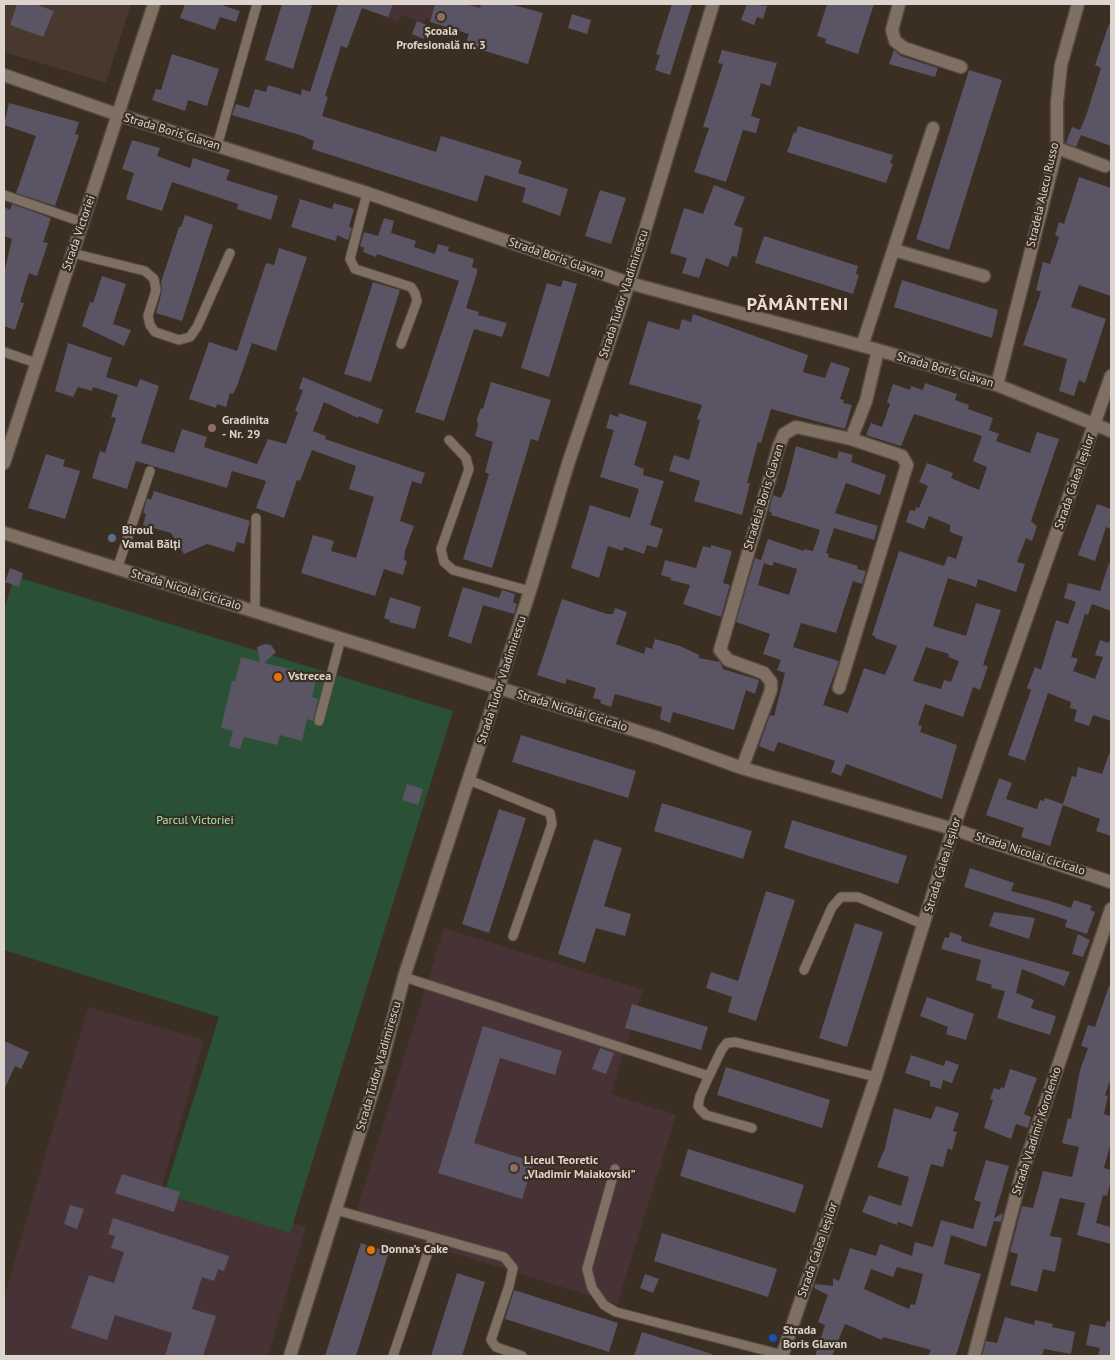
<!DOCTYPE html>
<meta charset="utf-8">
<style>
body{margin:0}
#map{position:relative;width:1115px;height:1360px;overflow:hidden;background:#3b2e23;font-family:"PT Sans",sans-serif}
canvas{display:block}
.frame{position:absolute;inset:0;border:5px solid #ddd4cd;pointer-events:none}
</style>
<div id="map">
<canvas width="1115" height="1360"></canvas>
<div class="frame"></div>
</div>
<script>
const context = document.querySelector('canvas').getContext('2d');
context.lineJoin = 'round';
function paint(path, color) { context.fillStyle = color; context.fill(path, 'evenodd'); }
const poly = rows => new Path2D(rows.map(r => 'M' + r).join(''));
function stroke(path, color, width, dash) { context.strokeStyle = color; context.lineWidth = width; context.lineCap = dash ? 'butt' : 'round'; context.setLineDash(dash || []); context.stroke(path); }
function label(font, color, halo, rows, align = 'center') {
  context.font = font + ' "PT Sans",sans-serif'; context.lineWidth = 4.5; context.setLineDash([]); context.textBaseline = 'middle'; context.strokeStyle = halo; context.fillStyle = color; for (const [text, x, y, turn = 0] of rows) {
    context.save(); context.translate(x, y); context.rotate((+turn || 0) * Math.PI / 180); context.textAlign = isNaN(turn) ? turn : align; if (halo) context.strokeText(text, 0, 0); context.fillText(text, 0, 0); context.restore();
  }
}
paint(poly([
 [4,4,131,4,106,83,4,52]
]), '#48382d');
paint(poly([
 [363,4,480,4,474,22,469,31,427,18,424,23,401,15,398,22,362,8],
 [444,928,643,990,611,1094,676,1115,617,1304,353,1222],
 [88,1007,204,1040,162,1186,306,1227,268,1356,4,1356,4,1298]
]), '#473335');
paint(poly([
 [14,576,453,711,290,1233,164,1194,219,1017,4,950,4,610]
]), '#2a5135');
paint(poly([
 [17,4,35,4,54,11,43,37,10,25],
 [185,4,219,4,240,11,236,22,220,17,215,30,180,18],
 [282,4,304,4,312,6,293,69,265,60],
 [338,4,393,4,388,17,362,8,347,48,341,46,325,96,328,97,322,116,436,152,441,136,522,161,518,173,568,189,560,216,522,202,526,188,485,175,477,202,312,149,314,141,300,135,232,115,236,104,249,108,255,89,266,92,268,85,301,95,302,89,310,92],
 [435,4,465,4,480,8,481,4,510,4,543,13,528,64,465,45,469,34,430,22],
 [672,4,692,4,670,75,655,70,660,55,656,54],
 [747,4,767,6,763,19,757,17,754,25,741,20],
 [827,4,874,4,858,54,825,43,826,39,817,36],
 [572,14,591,20,587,34,568,28],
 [417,21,429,26,424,39,412,34],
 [1109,24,1111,24,1111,146,1081,135,1076,147,1066,143,1072,127,1080,130,1086,116,1101,68,1095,65],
 [722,50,777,63,770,86,761,83,751,116,760,119,756,133,743,130,726,182,694,172,709,128,703,127,723,64,718,63],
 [894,50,901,56,938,68,935,77,889,64],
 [172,54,219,69,207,106,188,100,185,111,152,100,156,89,161,90],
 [969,70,1002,80,949,250,916,239],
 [9,103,79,122,75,134,79,135,55,206,16,193,36,136,4,125],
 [798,126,893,155,890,163,893,164,886,183,787,152,794,132,796,133],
 [132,140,160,148,157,156,190,168,193,158,230,170,226,180,278,196,271,220,237,209,238,204,172,182,162,211,126,199,134,173,122,169],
 [1079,177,1111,188,1111,296,1079,285,1071,307,1106,319,1085,383,1079,380,1074,396,1059,391,1067,359,1023,345,1041,292,1036,290,1043,262,1050,264,1059,237,1055,235,1059,222,1064,224],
 [714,185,745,197,734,225,743,228,737,257,732,256,728,267,706,258,699,278,682,273,687,258,670,253,684,208,703,214],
 [600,190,626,198,611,244,585,236],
 [300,199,332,209,334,203,354,209,349,227,352,228,348,240,337,235,336,241,329,239,291,227],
 [12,204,51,218,43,242,48,243,37,276,29,273,20,302,24,303,15,330,4,326,4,273,12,239,4,236,4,207,10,210],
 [185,215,213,225,182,321,156,313,162,291,161,282,179,227,181,227],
 [384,218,394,221,391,233,416,241,414,247,435,254,438,244,449,247,448,251,474,259,472,267,477,269,477,273,466,308,479,312,478,315,507,323,502,337,474,329,444,421,415,412,459,281,377,254,376,257,363,252,364,248,360,246,364,232,378,236],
 [764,236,858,266,856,274,859,275,853,294,755,263],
 [279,248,307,257,276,351,252,343,237,386,233,394,230,393,226,407,217,404,216,408,189,399,209,342,237,351,266,263,274,265],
 [102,276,126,284,113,324,131,330,124,346,82,326,90,302,93,303],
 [563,280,577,284,549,377,521,368,547,283,561,287],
 [902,280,998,310,992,338,894,307],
 [373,282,400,290,371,382,344,374],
 [693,314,808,355,803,372,825,378,831,362,850,368,840,399,844,400,843,403,852,405,845,429,771,409,761,443,758,442,747,483,750,483,742,515,694,501,700,481,669,471,674,455,689,460,700,420,697,419,702,405,629,384,648,321,679,330,682,319,691,322],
 [68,343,112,358,106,377,137,387,140,379,159,386,141,443,174,453,182,429,207,437,204,447,257,464,268,439,286,444,298,412,295,411,303,390,299,389,303,377,383,410,378,424,359,416,358,418,324,402,313,431,326,436,325,439,425,473,421,484,412,481,400,521,414,526,405,551,404,560,407,561,403,575,384,569,375,596,301,573,313,535,334,541,331,551,356,558,374,497,349,489,356,466,312,450,300,481,297,480,284,518,256,508,266,481,232,471,227,488,136,461,127,489,92,478,100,451,105,453,116,418,111,417,118,395,93,387,92,391,78,387,73,397,55,391],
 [491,382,551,400,538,441,531,439,492,568,463,559,489,474,485,472,493,442,475,436,478,426,477,419,481,408,483,409],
 [925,383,957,394,955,400,969,405,968,409,993,418,989,430,999,434,996,441,1030,453,1037,432,1059,439,1031,521,1037,526,1032,541,1026,538,1017,562,1025,564,1016,592,978,579,976,587,948,578,933,626,966,636,976,603,1001,610,983,665,988,666,980,690,973,687,963,717,925,704,918,725,922,726,920,732,957,745,942,799,846,764,841,776,831,772,835,761,778,742,774,752,759,746,770,715,774,716,785,673,777,670,781,660,763,654,770,634,736,622,755,558,761,560,768,539,804,551,804,549,813,551,820,530,771,515,772,513,769,511,773,495,781,498,785,489,796,446,837,459,839,451,853,455,851,462,886,475,880,495,846,483,835,513,878,526,874,540,834,528,826,553,829,554,828,557,858,566,857,569,866,571,862,584,853,581,836,633,801,623,793,647,839,661,823,705,848,713,864,668,885,675,897,646,875,638,875,636,872,635,899,551,944,566,948,556,956,559,963,537,950,532,950,525,929,516,924,529,906,522,910,510,915,511,916,507,919,508,928,486,919,482,927,463,953,473,951,478,979,490,987,467,973,461,982,436,914,414,901,446,866,435,871,423,882,427,890,404,887,402,893,384,910,390,911,386,923,390],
 [774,562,797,569,789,595,758,585,764,563,772,566],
 [926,647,949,654,948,657,959,661,951,682,944,680,941,689,913,681],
 [619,413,647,422,634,465,644,469,643,475,664,481,650,525,663,529,657,548,647,545,644,554,624,547,623,551,608,546,599,578,571,568,590,505,630,518,639,489,600,477,614,430,606,428,610,414,618,417],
 [46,454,65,460,63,466,80,471,65,519,28,508],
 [154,491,250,521,244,544,237,542,234,552,207,544,184,554,171,533,143,525,146,514,143,513,147,498,151,500],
 [1097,504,1111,509,1111,529,1106,527,1095,561,1078,555],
 [711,545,732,551,723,583,730,585,721,617,683,604,690,585,670,580,671,578,661,575,665,560,696,568,703,546,711,548],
 [1109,563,1111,564,1111,611,1092,604,1088,615,1085,614,1071,657,1078,659,1073,671,1095,679,1103,657,1095,655,1100,640,1108,643,1111,639,1111,721,1093,715,1089,726,1074,721,1077,710,1070,708,1071,702,1048,693,1025,761,1008,755,1031,690,1027,688,1035,667,1041,670,1056,620,1068,624,1076,602,1064,598,1068,583,1100,591],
 [10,568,23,573,19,587,5,582],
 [463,587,499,598,502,590,515,594,513,602,517,604,514,614,483,605,471,644,448,636],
 [390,597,421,607,415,629,389,622,390,620,384,618],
 [562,599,607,614,613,614,615,608,627,612,616,644,644,654,646,647,652,649,655,639,680,646,699,655,699,658,720,662,723,669,759,680,755,694,746,690,734,730,673,712,670,723,660,719,662,707,615,694,611,707,600,703,601,700,593,698,596,688,567,679,565,684,537,675],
 [265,644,271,645,276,652,264,663,317,675,312,697,318,699,313,721,307,719,302,741,280,735,277,745,244,737,240,749,229,746,233,731,221,728,232,681,235,681,241,657,260,662,257,647],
 [521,735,636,771,628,798,512,762],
 [1109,754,1111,754,1111,836,1096,831,1100,819,1063,805,1050,846,1021,837,1024,828,986,815,999,778,1012,783,1006,799,1037,809,1040,800,1044,801,1045,798,1063,804,1072,776,1076,777,1078,767,1102,774],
 [407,784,423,789,418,805,402,800],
 [662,803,752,831,743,859,654,831],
 [499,809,526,818,489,933,462,924],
 [792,820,907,856,898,884,784,848],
 [594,839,622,848,604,906,631,914,625,936,596,928,585,963,558,954],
 [970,868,1014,883,1011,891,1047,900,1071,908,1074,900,1092,906,1090,910,1095,912,1087,934,1065,927,1067,920,964,887],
 [766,891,795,900,756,1021,728,1012,732,997,706,988,711,972,738,981],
 [994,912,1035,918,1029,939,989,926],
 [855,923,883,932,847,1047,819,1038],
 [950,932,962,936,961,941,966,943,1070,972,1064,986,1022,969,1016,993,1034,1000,1031,1008,1056,1016,1050,1035,997,1018,1005,991,991,988,992,985,976,980,981,960,941,949,945,937,949,938],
 [1078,934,1090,940,1083,957,1072,954],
 [1109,986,1111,987,1111,1078,1105,1095,1108,1096,1104,1114,1111,1116,1111,1142,1104,1168,1111,1170,1111,1180,1107,1196,1103,1195,1096,1223,1111,1227,1111,1244,1077,1235,1085,1203,1060,1198,1050,1236,1062,1238,1055,1272,1043,1269,1037,1292,1010,1285,1018,1254,1010,1252,1022,1206,1033,1208,1043,1171,1072,1177,1079,1147,1062,1143,1068,1118,1071,1119,1080,1070,1088,1048,1081,1046,1088,1025,1095,1027],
 [927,997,974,1014,966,1040,946,1034,948,1027,920,1016],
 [632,1004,708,1027,701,1050,625,1028],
 [483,1026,562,1051,555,1075,500,1058,474,1143,534,1162,522,1199,438,1173],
 [4,1041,29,1052,21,1069,15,1066,4,1090],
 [600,1048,614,1053,606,1074,592,1069],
 [911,1055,944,1066,946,1060,959,1065,952,1083,943,1080,941,1089,930,1086,930,1081,905,1073],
 [726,1067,830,1100,822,1128,717,1095],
 [1010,1069,1037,1078,1024,1114,1031,1117,1028,1128,1016,1124,1011,1139,984,1128,993,1100,990,1099,994,1088,1000,1090,1001,1087,1004,1088],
 [936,1106,959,1113,953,1131,957,1132,952,1150,948,1148,943,1167,931,1164,912,1227,898,1222,897,1225,862,1212,869,1195,901,1206,909,1177,877,1167,885,1148,894,1108,931,1119],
 [688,1149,804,1185,795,1213,680,1176],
 [986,1160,1009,1166,994,1218,1003,1213,1001,1222,994,1221,986,1247,951,1235,944,1264,981,1274,956,1356,928,1356,931,1350,883,1337,882,1340,845,1324,832,1356,815,1356,825,1325,818,1322,828,1295,814,1288,815,1284,833,1286,833,1278,839,1281,850,1248,876,1256,880,1244,912,1256,915,1242,933,1247,941,1220,973,1229,981,1202,974,1200],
 [897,1267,923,1274,915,1305,911,1304,909,1309,864,1289,871,1269,893,1277],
 [122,1174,180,1192,174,1212,115,1193],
 [70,1205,84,1209,77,1229,64,1224],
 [113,1218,229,1256,224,1271,218,1269,214,1281,202,1277,192,1309,216,1316,203,1356,165,1356,172,1333,115,1315,107,1340,71,1328,89,1275,114,1283,124,1252,111,1248,115,1236,108,1234],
 [662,1233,777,1269,768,1297,654,1261],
 [361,1243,389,1252,356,1356,325,1356],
 [457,1273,485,1282,462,1356,431,1356],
 [645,1274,659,1279,653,1293,640,1288],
 [514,1290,618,1323,609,1352,505,1319],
 [1005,1317,1034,1325,1035,1320,1053,1324,1052,1327,1075,1332,1071,1354,1044,1349,1042,1356,982,1356,986,1341,997,1343],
 [1107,1321,1111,1322,1111,1356,1098,1356,1100,1348,1086,1345,1090,1324,1105,1327],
 [642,1332,712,1354,711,1356,634,1356]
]), '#5a5464');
const lane = poly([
 [217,146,257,4],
 [367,193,350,259,355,269,411,287,415,293,417,301,401,344],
 [4,195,82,222],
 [72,253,145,271,154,279,156,290,148,316,150,325,155,332,179,340,190,337,197,327,230,253],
 [4,352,36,363],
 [449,440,466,458,469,469,441,549,444,562,453,570,530,591],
 [117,569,150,471],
 [255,611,256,518],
 [319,721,341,638],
 [469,780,550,813,552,824,513,936],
 [804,970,832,907,841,897,858,897,925,925],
 [404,977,709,1076,722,1049,727,1043,735,1042,876,1077],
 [709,1076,700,1096,698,1106,700,1109,706,1115,752,1128],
 [615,1169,587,1269,592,1288,604,1305,616,1312,783,1355],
 [336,1210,504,1257,513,1268,509,1286,491,1340,496,1347,522,1356],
 [393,1356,433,1237]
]);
const street = poly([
 [899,4,892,30,895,41,904,48,961,67],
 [4,75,119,115,367,193,629,283,878,350,997,385,1111,431],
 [1057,148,1105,166],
 [894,250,984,276],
 [862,346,933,128],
 [997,385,1057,148,1057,102,1061,65,1078,4],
 [851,439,866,401,878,350],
 [4,533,659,738,742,768,953,829,1111,882],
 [742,768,771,690,771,682,764,673,728,660,720,650,779,446,784,434,796,427,851,439,902,456,907,465,839,688],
 [290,1356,381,1065,404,977,530,591,568,464,629,283,713,4],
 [974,1356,1022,1173,1111,909]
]);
const secondary = poly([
 [4,463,154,4],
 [782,1356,876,1077,953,829,1111,376]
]);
stroke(lane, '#564b42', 11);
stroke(street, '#564b42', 15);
stroke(secondary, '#564b42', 15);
stroke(lane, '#7f7063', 9);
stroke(street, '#7f7063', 12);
stroke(secondary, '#7f7063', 12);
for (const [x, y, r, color] of [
 [441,17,5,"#8d6e63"],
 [212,428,5,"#8d6e63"],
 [112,538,5,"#5c6f8a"],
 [278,677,5,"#e8710a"],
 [514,1168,5,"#8d6e63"],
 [371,1250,5,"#e8710a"],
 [773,1338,5,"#1a4fb4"]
]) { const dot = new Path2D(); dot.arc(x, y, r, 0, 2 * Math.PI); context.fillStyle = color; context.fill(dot); stroke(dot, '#3b2e23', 2); }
label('bold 12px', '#ddd4cd', '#3b2e23', [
 ["Școala",441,32,"center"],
 ["Profesională nr. 3",441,46,"center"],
 ["Gradinita",222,421],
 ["- Nr. 29",222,435],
 ["Biroul",122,531],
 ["Vamal Bălți",122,545],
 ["Vstrecea",288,677],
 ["Liceul Teoretic",524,1161],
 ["„Vladimir Maiakovski”",524,1175],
 ["Donna’s Cake",381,1250],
 ["Strada",783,1331],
 ["Boris Glavan",783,1345]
], 'left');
label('12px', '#ddd4cd', '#3b2e23', [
 ["Strada Boris Glavan",172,132,17],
 ["Stradela Alecu Russo",1043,195,-77],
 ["Strada Victoriei",79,233,-71],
 ["Strada Boris Glavan",556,258,19],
 ["Strada Tudor Vladimirescu",624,294,-72],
 ["Strada Boris Glavan",945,370,16],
 ["Strada Calea Ieșilor",1075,482,-71],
 ["Stradela Boris Glavan",764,497,-73],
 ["Strada Nicolai Cicicalo",186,590,17],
 ["Strada Tudor Vladimirescu",502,680,-72],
 ["Strada Nicolai Cicicalo",572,711,17],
 ["Strada Nicolai Cicicalo",1030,854,18],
 ["Strada Calea Ieșilor",943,865,-73],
 ["Strada Tudor Vladimirescu",379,1066,-74],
 ["Strada Vladimir Korolenko",1037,1131,-72],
 ["Strada Calea Ieșilor",818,1250,-71]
]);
label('12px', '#98edaf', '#3b2e23', [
 ["Parcul Victoriei",195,821]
]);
context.letterSpacing = '1px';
label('bold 18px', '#efdecf', '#3b2e23', [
 ["PĂMÂNTENI",798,305]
]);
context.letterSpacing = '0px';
</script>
